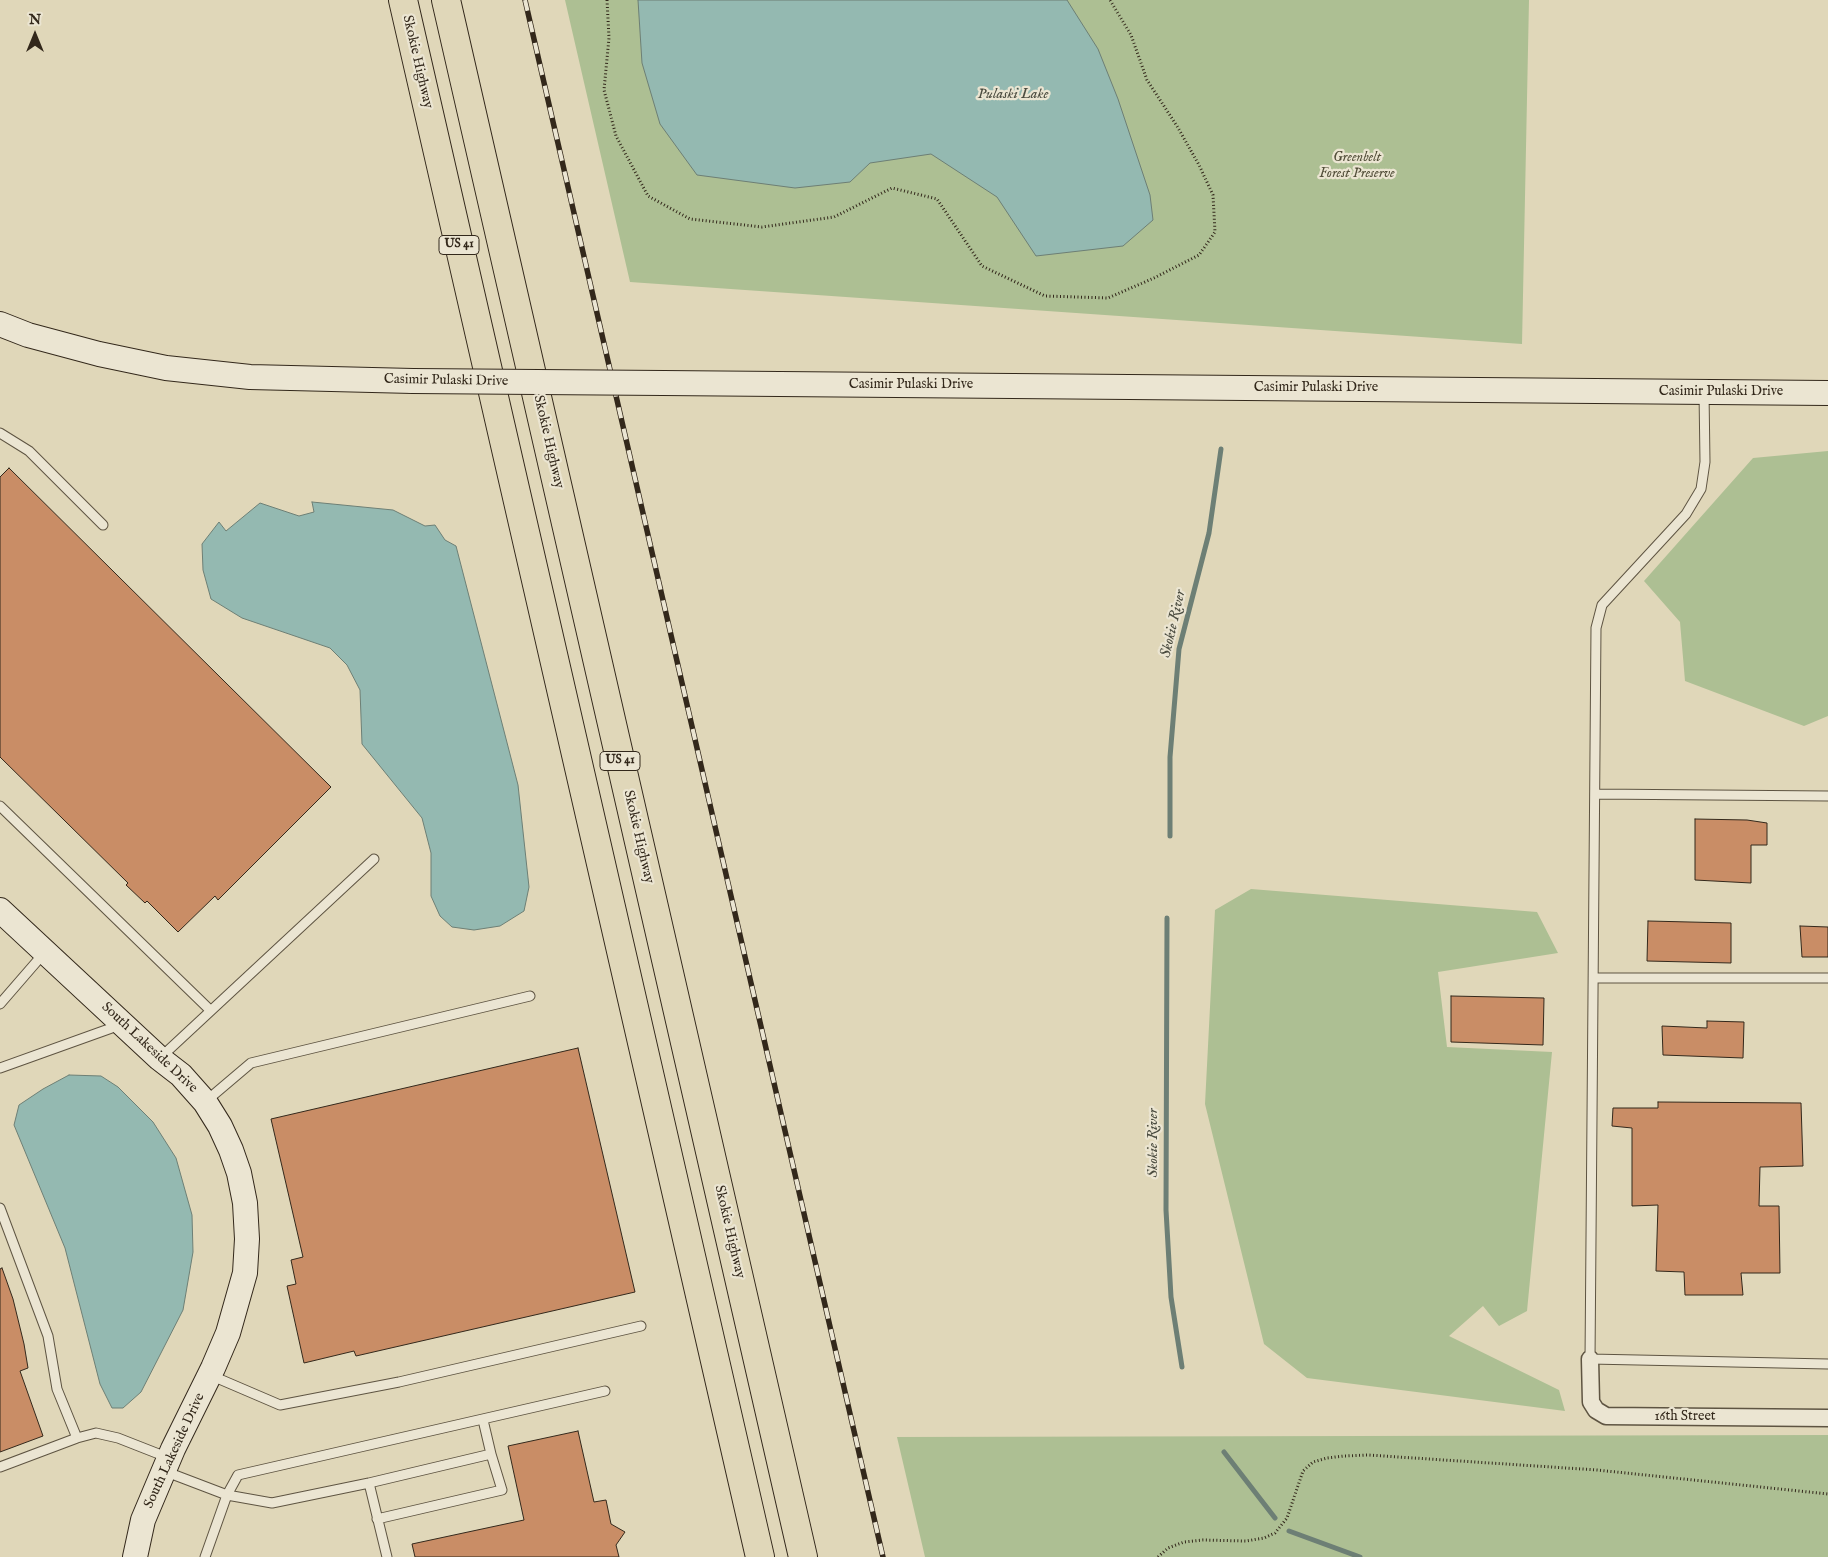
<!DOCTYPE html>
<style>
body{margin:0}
#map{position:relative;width:1828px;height:1557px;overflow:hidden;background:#e0d7b9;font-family:"IM FELL English",serif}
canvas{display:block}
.north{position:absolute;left:10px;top:10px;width:50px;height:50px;-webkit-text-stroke:4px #ebe5d2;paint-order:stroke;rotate:0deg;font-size:14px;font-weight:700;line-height:20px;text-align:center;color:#33281b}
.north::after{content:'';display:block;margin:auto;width:18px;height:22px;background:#33281b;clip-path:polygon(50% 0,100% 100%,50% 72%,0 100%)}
</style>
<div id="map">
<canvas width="1828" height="1557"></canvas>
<div class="north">N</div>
</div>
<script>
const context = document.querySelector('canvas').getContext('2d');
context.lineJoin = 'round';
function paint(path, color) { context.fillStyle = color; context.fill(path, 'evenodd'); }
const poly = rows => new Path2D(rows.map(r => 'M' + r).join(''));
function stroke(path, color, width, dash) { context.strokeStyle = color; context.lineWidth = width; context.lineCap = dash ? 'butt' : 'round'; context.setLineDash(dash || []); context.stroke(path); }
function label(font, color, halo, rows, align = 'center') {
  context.font = font + ' "IM FELL English",serif'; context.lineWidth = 4.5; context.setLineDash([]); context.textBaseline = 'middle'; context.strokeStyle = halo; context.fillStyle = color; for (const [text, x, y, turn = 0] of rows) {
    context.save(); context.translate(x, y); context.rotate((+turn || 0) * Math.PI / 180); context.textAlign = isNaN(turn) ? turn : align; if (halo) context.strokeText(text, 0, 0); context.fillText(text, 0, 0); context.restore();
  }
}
paint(poly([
 [565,0,1529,0,1522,344,630,282],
 [1828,451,1828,716,1804,726,1685,681,1680,622,1644,581,1753,458],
 [1251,889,1537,912,1558,953,1438,972,1447,1047,1552,1052,1527,1311,1499,1326,1483,1306,1449,1336,1559,1390,1565,1411,1307,1378,1264,1344,1205,1104,1215,910],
 [1828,1435,1828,1557,925,1557,897,1437]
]), '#adbf93');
const water = poly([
 [638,0,1067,0,1098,49,1118,99,1150,195,1153,220,1123,246,1036,256,997,197,931,154,870,163,850,182,795,188,697,175,660,124,642,63,638,0],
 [312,502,393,510,425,526,435,525,445,540,456,546,518,785,529,887,524,911,500,926,474,930,452,927,440,916,431,896,431,853,422,818,362,744,360,690,347,665,330,648,242,618,211,599,203,570,202,544,219,522,226,531,260,503,299,516,314,512,312,502],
 [69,1075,101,1076,118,1087,153,1122,176,1158,192,1215,193,1252,183,1310,141,1392,123,1408,112,1408,100,1384,65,1248,14,1125,19,1105,43,1089,69,1075]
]);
paint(water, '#94b9b1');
stroke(water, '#6d7f75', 1);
stroke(poly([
 [1170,836,1170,757,1179,649,1209,533,1221,449],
 [1167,918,1166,1210,1171,1297,1182,1367],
 [1224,1452,1275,1518],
 [1289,1531,1360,1557]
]), '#6d7f75', 5);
const building = poly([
 [9,468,331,787,218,900,215,896,178,932,147,901,145,903,126,885,128,883,0,757,0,477,9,468],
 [1695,819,1747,820,1767,823,1767,845,1751,845,1751,883,1695,880,1695,819],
 [1648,921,1731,923,1731,963,1647,961,1648,921],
 [1800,926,1828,927,1828,957,1802,957,1800,926],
 [1451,996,1544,998,1543,1045,1451,1042,1451,996],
 [1707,1021,1744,1022,1743,1058,1663,1055,1662,1026,1707,1028,1707,1021],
 [578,1048,635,1292,356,1356,354,1351,304,1363,287,1286,296,1284,291,1260,303,1257,271,1119,578,1048],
 [1658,1102,1801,1103,1803,1166,1760,1167,1759,1206,1779,1206,1780,1273,1741,1273,1743,1295,1685,1295,1684,1272,1656,1271,1658,1205,1632,1206,1632,1128,1612,1126,1613,1108,1658,1108,1658,1102],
 [2,1268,13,1299,24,1344,28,1368,20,1371,43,1436,0,1452,0,1269,2,1268],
 [578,1431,594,1502,606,1500,611,1524,625,1532,616,1545,619,1557,415,1557,412,1544,524,1520,508,1446,578,1431]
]);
paint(building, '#c98d66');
stroke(building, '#33281b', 1);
const lane = poly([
 [1704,392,1705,462,1701,489,1686,514,1602,605,1596,628,1590,1359,1828,1364],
 [0,433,29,451,103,525],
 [1596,794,1828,796],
 [0,806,210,1010],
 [1594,978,1828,978],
 [0,1004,45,952],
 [160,1058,374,859],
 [0,1068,120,1025],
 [205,1102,251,1063,530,996],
 [0,1208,48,1336,57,1389,77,1438],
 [210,1375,280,1405,399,1382,641,1326],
 [0,1467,77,1438,96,1433,118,1438,169,1458],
 [164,1471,227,1495,272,1503,369,1483,491,1454,483,1420],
 [369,1483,387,1557],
 [377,1519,502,1490,491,1454],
 [205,1557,227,1495,238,1475,605,1391]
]);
const street = poly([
 [1590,1359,1591,1402,1596,1410,1606,1416,1828,1418]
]);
const secondary = poly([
 [0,324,28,335,99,354,166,368,250,377,413,381],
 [663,383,1828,393],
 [0,910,159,1058,181,1075,205,1102,220,1126,231,1150,239,1173,245,1203,247,1239,245,1273,228,1333,213,1368,173,1449,143,1520,135,1557]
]);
const highway = poly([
 [403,0,760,1557],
 [446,0,803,1557]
]);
stroke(lane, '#5e5442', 11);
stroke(street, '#5e5442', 19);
stroke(secondary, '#33281b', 26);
stroke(highway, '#33281b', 30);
stroke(poly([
 [607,0,609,38,604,90,616,136,648,196,690,219,762,227,834,217,892,188,937,199,982,266,1045,296,1108,298,1154,278,1199,255,1215,232,1213,195,1199,165,1177,126,1147,80,1131,35,1110,0],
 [1158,1557,1168,1548,1184,1542,1203,1540,1246,1541,1264,1538,1275,1533,1287,1518,1303,1471,1313,1462,1327,1458,1344,1456,1368,1455,1597,1470,1828,1494]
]), '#33281b', 3, [1, 2.5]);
stroke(lane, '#ebe5d2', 9);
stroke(street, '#ebe5d2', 16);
stroke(secondary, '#ebe5d2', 24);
stroke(highway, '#e0d7b9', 28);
const rail = poly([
 [525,0,883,1557]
]);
stroke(rail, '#33281b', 5.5);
stroke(rail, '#ebe5d2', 4, [11]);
const secondaryBridge = poly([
 [413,381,663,383]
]);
stroke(secondaryBridge, '#33281b', 26, []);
stroke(secondaryBridge, '#ebe5d2', 24);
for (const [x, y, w] of [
 [459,245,40],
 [620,761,40]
]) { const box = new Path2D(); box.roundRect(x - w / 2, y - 9.5, w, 19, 4); context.fillStyle = '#ebe5d2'; context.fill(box); stroke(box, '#33281b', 1); }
label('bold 12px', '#33281b', null, [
 ["US 41",459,245],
 ["US 41",620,761]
]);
label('14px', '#33281b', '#ebe5d2', [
 ["Skokie Highway",417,62,77],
 ["Casimir Pulaski Drive",446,381,1],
 ["Casimir Pulaski Drive",911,385],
 ["Casimir Pulaski Drive",1316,388],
 ["Casimir Pulaski Drive",1721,392],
 ["Skokie Highway",548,442,77],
 ["Skokie Highway",638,837,77],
 ["South Lakeside Drive",149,1048,43],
 ["Skokie Highway",729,1232,77],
 ["16th Street",1685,1417],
 ["South Lakeside Drive",175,1451,-65]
]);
label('italic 14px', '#524e39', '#ebe5d2', [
 ["Greenbelt",1357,158],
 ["Forest Preserve",1357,174]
]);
label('italic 15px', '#4b4c40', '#ebe5d2', [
 ["Pulaski Lake",1013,95],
 ["Skokie River",1174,624,-77],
 ["Skokie River",1154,1143,-90]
]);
</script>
